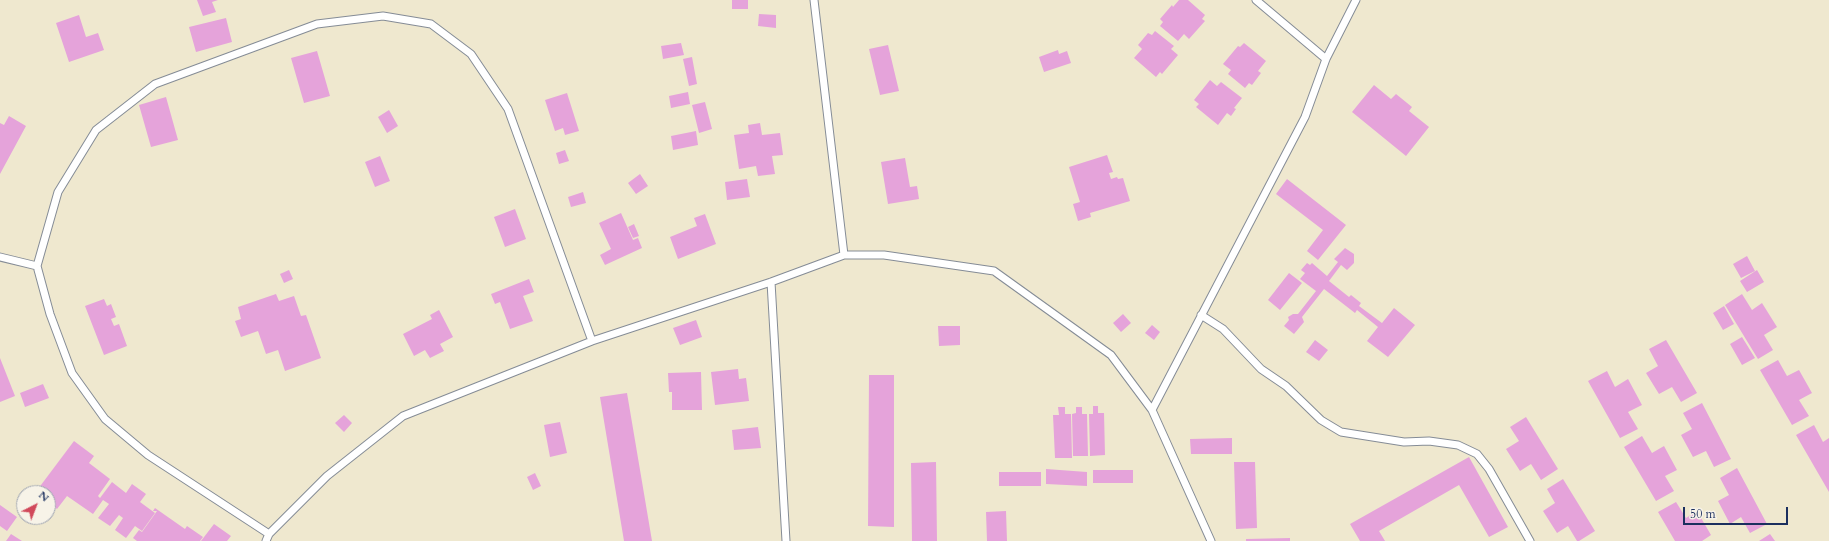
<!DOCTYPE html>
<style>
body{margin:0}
#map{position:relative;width:1829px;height:541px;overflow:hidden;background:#efe8cf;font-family:Cardo,serif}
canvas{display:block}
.north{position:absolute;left:16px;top:485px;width:40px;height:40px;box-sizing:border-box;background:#f7f3e8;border:1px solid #9fa5b1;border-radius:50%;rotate:42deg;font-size:11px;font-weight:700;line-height:16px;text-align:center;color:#1b2f5e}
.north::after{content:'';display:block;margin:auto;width:14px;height:18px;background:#d1495b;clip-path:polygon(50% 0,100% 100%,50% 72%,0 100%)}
.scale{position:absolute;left:1683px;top:507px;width:105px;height:18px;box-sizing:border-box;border:2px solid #1b2f5e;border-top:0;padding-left:5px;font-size:12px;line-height:14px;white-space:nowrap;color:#1b2f5e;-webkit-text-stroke:3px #f7f3e8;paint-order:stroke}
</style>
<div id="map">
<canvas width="1829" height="541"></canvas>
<div class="north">N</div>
<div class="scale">50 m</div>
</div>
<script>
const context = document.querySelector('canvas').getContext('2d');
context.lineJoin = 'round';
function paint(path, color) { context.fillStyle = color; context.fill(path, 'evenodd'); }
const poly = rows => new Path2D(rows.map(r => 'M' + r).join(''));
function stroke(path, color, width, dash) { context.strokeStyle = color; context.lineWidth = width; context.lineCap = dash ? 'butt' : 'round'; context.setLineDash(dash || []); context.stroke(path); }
paint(poly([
 [197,0,218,0,212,2,216,12,203,16],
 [732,0,748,0,748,9,732,9],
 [1179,0,1188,0,1205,15,1202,19,1205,21,1189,39,1184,34,1178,41,1160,26,1163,22,1160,19,1172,5,1173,7],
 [759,14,776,15,776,28,758,26],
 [79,15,86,37,98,33,104,50,69,62,56,23],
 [226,18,232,42,196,52,189,27],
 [1155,31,1174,46,1171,49,1178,55,1162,74,1160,72,1156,77,1134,58,1142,49,1138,45,1148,33,1152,35],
 [681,43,684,55,663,59,661,46],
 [1244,43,1266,61,1258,71,1261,73,1252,85,1249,83,1245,88,1228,74,1231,70,1223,64,1238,46,1240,47],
 [888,45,899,91,880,95,869,49],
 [1058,50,1059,54,1067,51,1071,63,1044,72,1039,57],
 [317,51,330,96,304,103,291,58],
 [692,57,697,84,689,86,683,59],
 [1210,80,1217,86,1221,82,1242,98,1234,108,1236,109,1231,116,1227,113,1218,125,1196,107,1199,104,1194,100],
 [1374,85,1391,99,1396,94,1412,107,1409,111,1429,127,1406,156,1352,112],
 [688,92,690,104,671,108,669,96],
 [567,93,579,131,565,135,563,128,555,131,545,100],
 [166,97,178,140,151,147,139,105],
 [705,102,712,129,699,133,692,105],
 [389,110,398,126,387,133,378,117],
 [9,116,26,126,0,174,0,123,4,125],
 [760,123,762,135,780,133,783,155,772,156,775,174,758,176,756,166,739,169,734,135,749,133,748,125],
 [696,131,698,145,673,150,671,136],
 [565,150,569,161,559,164,556,153],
 [1107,155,1113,172,1109,173,1111,179,1117,177,1118,179,1123,178,1130,201,1090,213,1091,217,1078,221,1073,204,1080,202,1069,167],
 [380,156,390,181,375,187,365,162],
 [905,158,910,187,917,186,919,199,888,204,881,162],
 [640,174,648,186,636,194,628,183],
 [747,179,750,197,727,200,725,182],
 [1287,179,1346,225,1318,260,1307,251,1323,230,1276,194],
 [583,192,586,203,571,207,568,197],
 [515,209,526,239,505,247,494,217],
 [621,213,633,240,638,238,642,248,605,265,600,255,611,249,599,223],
 [705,214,716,244,678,259,670,237,697,226,694,218],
 [634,224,639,236,633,238,628,227],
 [1345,248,1354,254,1354,263,1347,270,1341,265,1329,281,1349,297,1351,295,1361,303,1359,306,1382,323,1394,308,1415,325,1388,357,1367,341,1378,327,1357,310,1355,313,1324,289,1302,317,1304,322,1294,334,1284,326,1289,320,1288,317,1293,314,1298,314,1316,291,1300,279,1305,273,1301,270,1307,263,1310,265,1312,263,1327,276,1338,262,1334,259],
 [1747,256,1755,271,1741,278,1733,264],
 [289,270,293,279,284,283,280,274],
 [1757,270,1764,282,1747,292,1740,281],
 [1289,273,1302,283,1280,310,1268,300],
 [529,279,534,292,523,296,533,321,510,329,500,302,495,304,491,294],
 [276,294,279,301,294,296,301,316,306,315,321,358,285,371,278,350,266,354,258,331,241,337,235,321,241,319,238,307],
 [1742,294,1752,310,1762,303,1777,327,1764,335,1773,350,1758,359,1725,305],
 [104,299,107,306,111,304,116,317,111,319,114,326,119,324,127,346,104,355,85,306],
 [1724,306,1734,324,1723,330,1713,313],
 [439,310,453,337,440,344,444,351,430,358,425,350,414,356,403,334,432,319,430,315],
 [1123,314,1131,323,1121,332,1113,323],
 [696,320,702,337,680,345,673,328],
 [1152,325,1160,332,1154,340,1145,333],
 [938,326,960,326,960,345,939,346],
 [1742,337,1755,358,1742,365,1730,344],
 [1315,340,1328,350,1319,361,1306,352],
 [1666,340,1697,393,1681,402,1672,387,1659,394,1646,373,1658,366,1649,349],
 [0,358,15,396,0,402],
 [1778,360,1787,376,1799,370,1812,393,1799,400,1809,416,1792,425,1760,370],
 [738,369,739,379,746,378,749,401,715,405,711,372],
 [1607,371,1615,387,1628,379,1642,405,1628,412,1638,429,1620,438,1588,381],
 [701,372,702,410,672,410,672,392,669,392,668,373],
 [869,375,894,375,894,527,868,526],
 [43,384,49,398,25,407,20,393],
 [627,393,652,541,624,541,600,397],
 [1702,403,1731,459,1714,467,1706,451,1693,457,1681,435,1692,429,1683,413],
 [1093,406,1098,406,1098,413,1104,413,1105,455,1090,456,1089,414,1093,414],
 [1058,407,1065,407,1065,414,1071,414,1072,458,1055,458,1053,415,1059,415],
 [1076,407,1082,407,1082,414,1087,414,1088,456,1073,456,1072,414,1076,413],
 [344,415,352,423,344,432,335,423],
 [1526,417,1558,469,1541,480,1531,464,1520,471,1506,449,1519,441,1510,427],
 [560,422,567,453,550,457,544,425],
 [1814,425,1823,442,1829,438,1829,492,1796,435],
 [758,427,761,448,734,450,732,430],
 [1642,436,1652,453,1664,446,1677,470,1665,476,1674,491,1656,501,1624,447],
 [1232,438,1232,454,1191,454,1190,439],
 [74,441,94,456,89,463,110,479,98,496,100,498,112,482,126,493,132,484,146,494,140,502,155,513,142,531,135,526,126,538,115,530,123,518,119,515,110,526,98,518,109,504,103,500,93,514,67,496,57,509,48,502,48,493,35,493],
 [1469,457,1508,527,1489,537,1459,485,1379,531,1385,541,1360,541,1350,524],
 [936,462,937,541,912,541,911,463],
 [1234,462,1255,462,1257,528,1236,529],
 [1737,468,1767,524,1750,533,1741,517,1730,524,1718,501,1729,495,1720,478],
 [1046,469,1087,472,1087,486,1046,484],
 [1093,470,1133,470,1133,483,1093,483],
 [999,472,1041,472,1041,486,999,486],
 [535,473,541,486,533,490,527,477],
 [1563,479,1595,531,1579,541,1577,541,1568,526,1557,533,1543,511,1555,503,1547,489],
 [1676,502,1686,518,1697,511,1711,535,1702,541,1675,541,1658,512],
 [0,505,17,517,7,531,0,526],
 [155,508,185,529,187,526,203,537,200,541,137,541,133,538,139,530,142,532,157,511,153,511],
 [1006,511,1007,541,987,541,986,512],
 [214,524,231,536,227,541,201,541],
 [11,534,22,541,6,541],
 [1770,534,1775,541,1759,541],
 [1290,538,1290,541,1246,541,1246,539]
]), '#e5a3da');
const lane = poly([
 [814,0,844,255],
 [1256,0,1326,59],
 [0,257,37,266],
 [771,282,786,541],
 [1201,315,1223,329,1261,369,1286,386,1321,420,1341,432,1404,442,1429,441,1458,445,1477,454,1489,469,1530,541],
 [1152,410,1305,117,1326,59,1356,0],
 [269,534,148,455,105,419,72,373,50,314,37,266,58,192,96,130,155,84,317,24,383,16,431,24,471,54,508,109,592,341],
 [266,541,269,534,327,476,403,416,592,341,771,282,844,255,884,255,994,271,1111,355,1152,410,1211,541]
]);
stroke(lane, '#858c96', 9);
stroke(lane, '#fff', 7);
</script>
